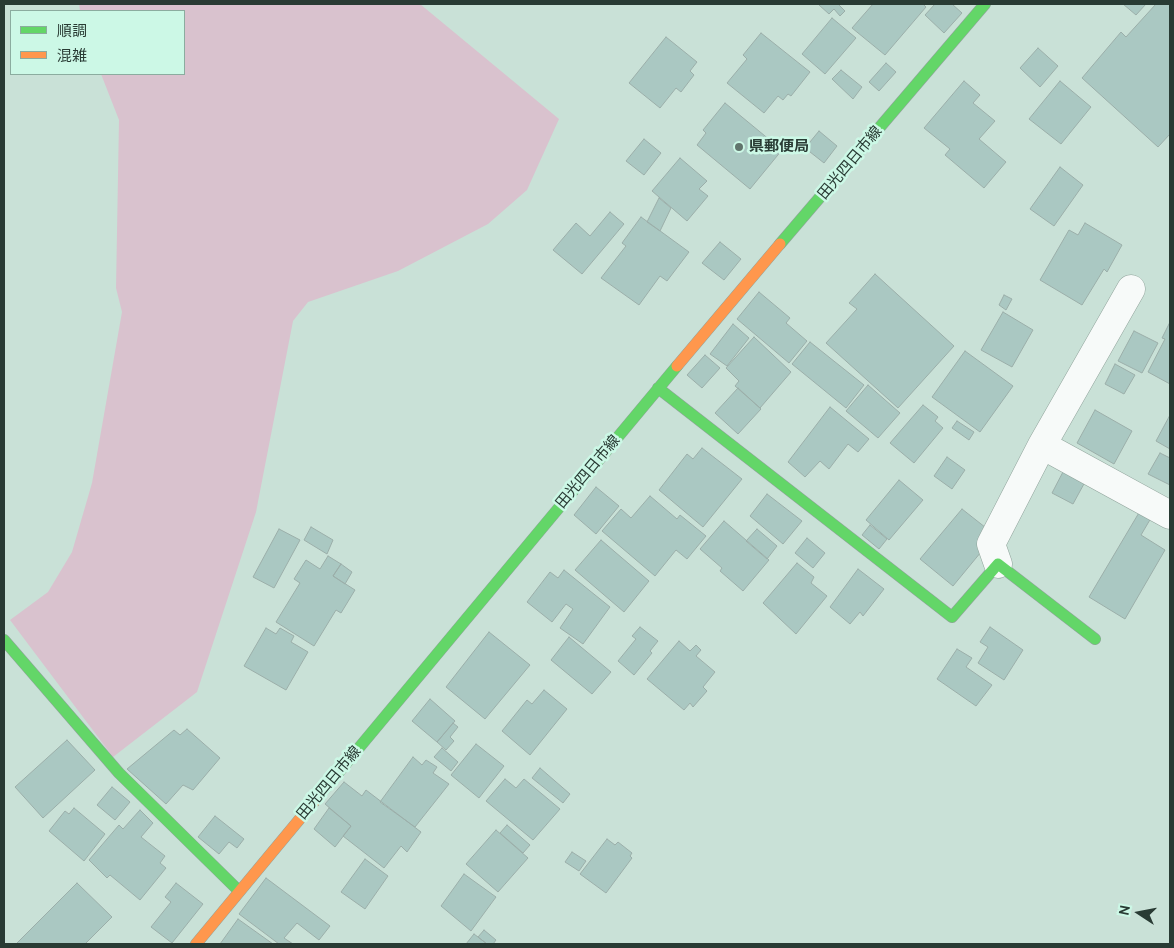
<!DOCTYPE html>
<meta charset="utf-8">
<style>
body{margin:0}
#map{position:relative;width:1174px;height:948px;overflow:hidden;background:#c9e1d7;font-family:Cabin,"Noto Sans JP",sans-serif}
canvas{display:block}
.frame{position:absolute;inset:0;border:5px solid #293b34;pointer-events:none}
.legend{position:absolute;left:10px;top:10px;width:175px;height:65px;box-sizing:border-box;background:#ccf8e6;border:1px solid #8bac9f;margin:0;padding:6px 9px;list-style:none;font-size:15px;color:#293b34}
.legend li{display:flex;align-items:center;gap:10px;height:25px}
.legend b{width:25px;border:1px solid #8bac9f}
.north{position:absolute;left:1114px;top:888px;width:50px;height:50px;-webkit-text-stroke:4px #ccf8e6;paint-order:stroke;rotate:281deg;font-size:14px;font-weight:700;line-height:20px;text-align:center;color:#293b34}
.north::after{content:'';display:block;margin:auto;width:18px;height:22px;background:#293b34;clip-path:polygon(50% 0,100% 100%,50% 72%,0 100%)}
</style>
<div id="map">
<canvas width="1174" height="948"></canvas>
<div class="frame"></div>
<ul class="legend">
<li><b style="height:6px;background:#63d668"></b>順調</li>
<li><b style="height:6px;background:#ff974d"></b>混雑</li>
</ul>
<div class="north">N</div>
</div>
<script>
const context = document.querySelector('canvas').getContext('2d');
context.lineJoin = 'round';
function paint(path, color) { context.fillStyle = color; context.fill(path, 'evenodd'); }
const poly = rows => new Path2D(rows.map(r => 'M' + r).join(''));
function stroke(path, color, width, dash) { context.strokeStyle = color; context.lineWidth = width; context.lineCap = dash ? 'butt' : 'round'; context.setLineDash(dash || []); context.stroke(path); }
function label(font, color, halo, rows, align = 'center') {
  context.font = font + ' Cabin,"Noto Sans JP",sans-serif'; context.lineWidth = 5; context.setLineDash([]); context.textBaseline = 'middle'; context.strokeStyle = halo; context.fillStyle = color; for (const [text, x, y, turn = 0] of rows) {
    context.save(); context.translate(x, y); context.rotate((+turn || 0) * Math.PI / 180); context.textAlign = isNaN(turn) ? turn : align; if (halo) context.strokeText(text, 0, 0); context.fillText(text, 0, 0); context.restore();
  }
}
paint(poly([
 [79,4,420,4,559,119,527,190,488,224,398,271,308,302,293,321,256,512,197,692,113,757,10,620,48,592,72,552,92,483,122,312,116,288,119,120,101,74,184,74,184,11,80,11]
]), '#d9c2ce');
const building = poly([
 [820,4,838,4,845,11,840,16,834,9,829,14,819,5,820,4],
 [873,4,923,4,926,7,885,55,852,28,873,4],
 [935,4,952,4,962,13,944,33,925,15,935,4],
 [1123,4,1146,4,1136,15,1123,4],
 [1156,4,1170,4,1170,134,1158,147,1082,78,1121,32,1126,37,1156,4],
 [832,18,856,38,825,74,802,54,832,18],
 [761,33,810,72,791,96,788,94,783,100,778,96,764,113,727,83,747,59,743,55,761,33],
 [666,37,697,62,690,71,694,75,681,92,676,88,660,108,629,83,666,37],
 [1038,48,1058,66,1040,87,1020,68,1038,48],
 [886,63,896,72,879,91,869,82,886,63],
 [841,70,862,87,853,99,832,79,841,70],
 [964,81,980,95,973,103,995,121,979,139,1006,162,984,188,945,155,950,149,924,128,964,81],
 [1060,81,1091,107,1061,144,1029,119,1060,81],
 [725,103,782,150,750,189,697,145,706,133,703,130,725,103],
 [819,131,837,146,824,163,805,148,819,131],
 [644,139,661,153,644,175,626,161,644,139],
 [680,158,707,181,699,189,708,196,687,221,652,191,680,158],
 [1060,167,1083,185,1054,226,1030,209,1060,167],
 [659,198,671,208,660,231,647,222,659,198],
 [610,212,624,224,582,274,553,250,576,223,590,236,610,212],
 [641,217,689,252,667,281,660,276,639,305,601,278,626,246,622,243,641,217],
 [1085,223,1122,245,1107,272,1104,269,1082,305,1040,280,1069,230,1078,235,1085,223],
 [720,242,741,259,724,280,702,263,720,242],
 [875,274,954,346,898,408,826,343,857,309,849,303,875,274],
 [759,292,790,318,786,323,807,341,789,363,737,319,759,292],
 [1004,295,1012,299,1006,310,999,305,1004,295],
 [1003,312,1033,330,1012,367,981,350,1003,312],
 [1170,322,1170,384,1148,372,1165,339,1162,338,1170,322],
 [733,324,749,338,727,366,710,354,733,324],
 [1134,331,1158,343,1142,373,1118,361,1134,331],
 [754,337,791,372,760,408,735,386,739,381,726,368,754,337],
 [810,342,864,385,846,408,792,364,810,342],
 [965,351,1013,386,980,432,932,397,965,351],
 [705,355,720,368,702,388,687,375,705,355],
 [1115,364,1135,375,1124,394,1105,384,1115,364],
 [868,385,900,413,878,438,846,411,868,385],
 [738,388,761,409,738,434,715,413,738,388],
 [923,405,938,417,935,421,943,428,914,463,890,443,923,405],
 [830,407,869,439,858,452,848,444,829,469,820,461,805,477,788,462,830,407],
 [1095,410,1132,431,1114,464,1077,443,1095,410],
 [1170,415,1170,449,1156,441,1170,415],
 [957,421,974,432,969,440,952,428,957,421],
 [702,448,742,479,703,527,659,490,687,454,693,459,702,448],
 [1160,453,1170,458,1170,485,1148,474,1160,453],
 [947,457,965,470,952,489,934,476,947,457],
 [1064,470,1085,482,1073,504,1052,493,1064,470],
 [899,480,923,500,889,540,866,520,899,480],
 [596,487,619,506,596,534,574,515,596,487],
 [767,494,802,521,783,544,750,516,767,494],
 [650,496,677,519,680,515,706,536,687,559,676,550,655,576,602,531,621,509,631,518,650,496],
 [962,509,995,535,953,586,920,559,962,509],
 [1140,511,1151,518,1141,535,1165,550,1125,619,1089,597,1140,511],
 [724,521,769,560,743,591,720,571,722,568,700,549,724,521],
 [870,525,887,539,879,549,862,535,870,525],
 [311,527,333,540,327,554,304,540,311,527],
 [279,529,300,540,274,588,253,577,279,529],
 [757,529,777,546,767,559,746,541,757,529],
 [807,538,825,553,813,568,795,553,807,538],
 [601,540,649,581,624,612,575,570,601,540],
 [328,556,341,564,333,576,355,590,341,613,336,610,314,646,276,622,300,583,294,579,306,560,320,569,328,556],
 [797,563,814,577,811,583,827,596,796,634,763,603,797,563],
 [341,564,352,572,345,584,333,576,341,564],
 [858,569,884,589,863,616,860,612,850,624,830,607,858,569],
 [564,570,610,607,583,644,560,628,573,609,566,604,552,622,527,602,550,572,558,578,564,570],
 [640,627,658,641,650,651,652,653,634,675,618,661,636,639,632,636,640,627],
 [990,627,1023,650,1004,680,978,663,988,647,980,642,990,627],
 [266,628,276,634,280,628,294,636,291,642,308,652,286,690,244,666,266,628],
 [489,632,530,665,485,719,446,687,489,632],
 [569,637,611,672,592,694,551,660,569,637],
 [679,641,690,651,696,645,701,650,696,656,715,672,703,687,707,691,693,707,690,703,684,710,647,679,679,641],
 [957,649,972,658,966,667,992,685,976,706,937,679,957,649],
 [544,690,567,709,530,755,502,731,527,700,532,704,544,690],
 [430,699,455,721,437,742,412,721,430,699],
 [453,723,458,727,450,737,454,741,446,750,437,742,453,723],
 [187,729,220,758,193,790,183,785,166,804,127,769,174,730,180,735,187,729],
 [67,740,95,770,43,818,15,787,67,740],
 [476,744,504,766,479,798,451,775,476,744],
 [442,748,458,762,451,771,434,757,442,748],
 [413,757,422,765,426,760,437,767,433,773,449,784,415,827,380,802,413,757],
 [540,768,570,794,563,803,532,778,540,768],
 [505,779,516,788,524,779,560,809,533,840,486,801,505,779],
 [344,782,362,796,366,790,421,832,407,852,401,846,384,868,343,836,351,826,325,804,344,782],
 [112,787,130,802,115,820,97,805,112,787],
 [74,808,105,834,84,861,49,831,65,811,69,814,74,808],
 [329,808,351,826,335,847,314,829,329,808],
 [140,810,153,823,141,837,165,856,160,863,166,868,140,900,110,875,107,878,89,860,119,825,123,829,140,810],
 [215,816,244,839,237,848,229,842,219,854,198,837,215,816],
 [507,825,530,845,523,853,500,833,507,825],
 [496,830,528,858,498,892,466,864,496,830],
 [607,839,615,845,618,842,632,853,630,856,632,858,606,893,580,874,607,839],
 [572,852,586,861,579,871,565,862,572,852],
 [365,859,388,876,365,909,341,892,365,859],
 [464,874,496,897,471,931,441,906,464,874],
 [266,878,330,926,319,940,297,923,284,938,293,944,279,944,239,914,266,878],
 [77,883,112,917,85,944,16,944,77,883],
 [176,883,203,904,172,943,151,927,171,902,165,897,176,883],
 [238,919,273,944,220,944,238,919],
 [484,930,496,940,493,944,487,944,478,937,484,930],
 [474,934,478,937,487,944,466,944,474,934]
]);
paint(building, '#aac8c2');
stroke(building, '#9baea9', 1);
const street = poly([
 [1042,445,1170,515],
 [998,564,991,544,1042,445,1131,289]
]);
const fast = poly([
 [780,244,985,4],
 [658,388,952,617,998,564,1095,639],
 [4,640,119,773,239,891],
 [318,797,677,366]
]);
const slow = poly([
 [677,366,780,244],
 [196,944,318,797]
]);
stroke(street, '#90a39b', 29);
stroke(fast, '#90a39b', 12);
stroke(slow, '#90a39b', 12);
stroke(street, '#f7faf9', 28);
stroke(fast, '#63d668', 11);
stroke(slow, '#ff974d', 11);
for (const [x, y, r, color] of [
 [739,147,5,"#61756d"]
]) { const dot = new Path2D(); dot.arc(x, y, r, 0, 2 * Math.PI); context.fillStyle = color; context.fill(dot); stroke(dot, '#ccf8e6', 2); }
label('bold 15px', '#293b34', '#ccf8e6', [
 ["県郵便局",749,147]
], 'left');
label('15px', '#293b34', '#ccf8e6', [
 ["田光四日市線",850,163,-50],
 ["田光四日市線",588,472,-50],
 ["田光四日市線",329,783,-50]
]);
</script>
